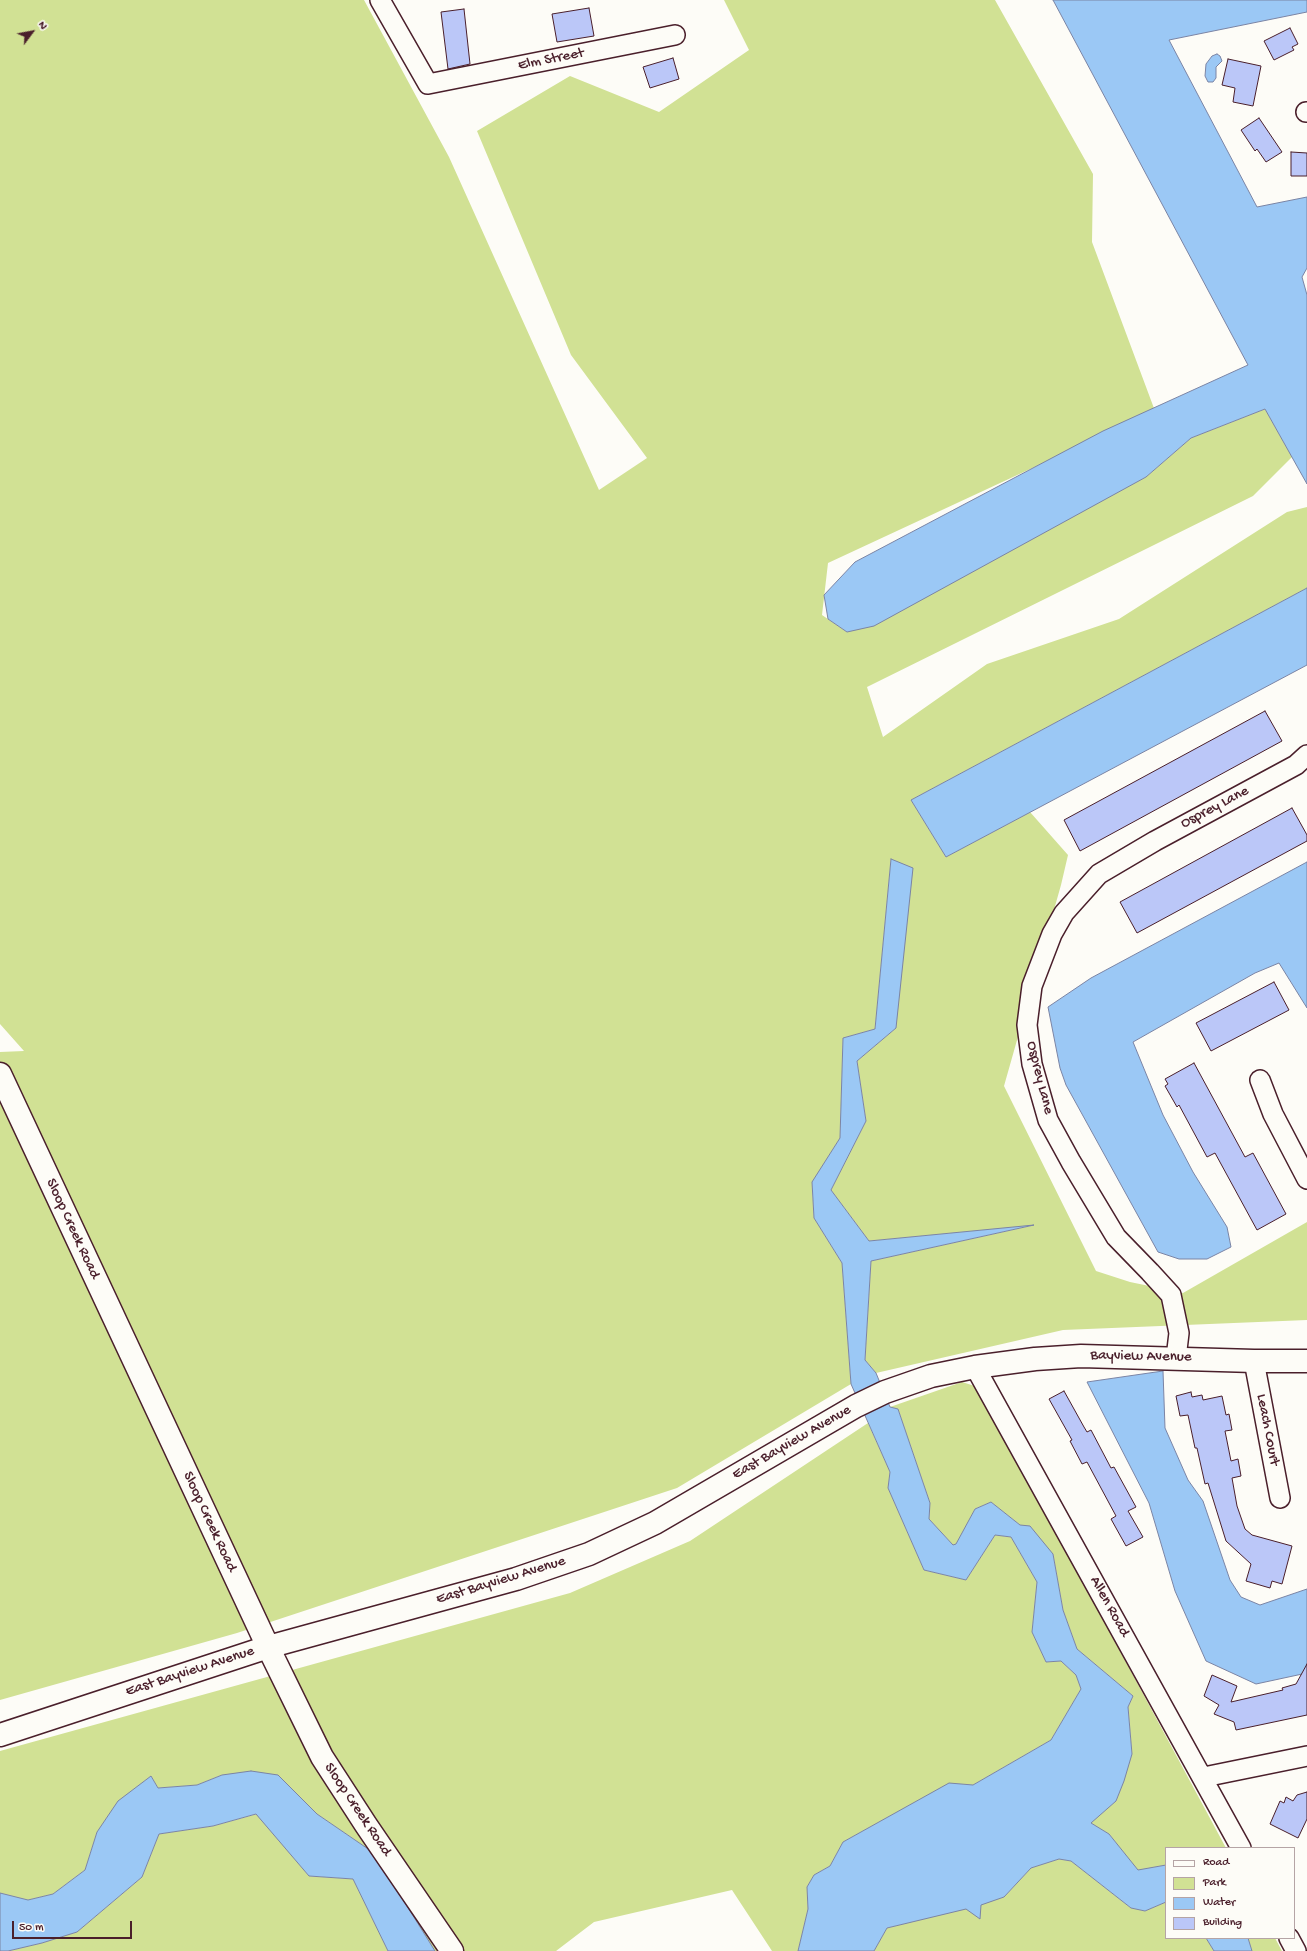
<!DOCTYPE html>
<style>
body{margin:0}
#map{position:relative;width:1307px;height:1951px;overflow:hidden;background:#fdfcf7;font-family:"Gochi Hand",sans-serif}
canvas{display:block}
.legend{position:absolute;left:1165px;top:1847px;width:130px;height:92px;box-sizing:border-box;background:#fdfcf7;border:1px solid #b5a4a5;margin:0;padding:5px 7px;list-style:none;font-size:12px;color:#4a1f2b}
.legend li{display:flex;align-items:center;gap:8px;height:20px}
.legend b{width:20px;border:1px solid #b5a4a5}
.north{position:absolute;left:12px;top:12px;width:40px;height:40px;-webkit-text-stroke:3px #fdfcf7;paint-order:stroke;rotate:58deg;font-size:11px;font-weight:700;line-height:16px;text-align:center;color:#4a1f2b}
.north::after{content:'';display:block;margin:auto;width:14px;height:18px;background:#4a1f2b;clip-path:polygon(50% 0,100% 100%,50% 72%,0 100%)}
.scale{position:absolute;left:12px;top:1921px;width:120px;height:18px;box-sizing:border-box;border:2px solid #4a1f2b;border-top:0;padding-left:5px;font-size:12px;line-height:14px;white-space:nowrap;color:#4a1f2b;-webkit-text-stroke:3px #fdfcf7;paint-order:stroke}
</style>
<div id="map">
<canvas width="1307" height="1951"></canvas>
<ul class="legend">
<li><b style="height:5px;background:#fdfcf7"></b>Road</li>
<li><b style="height:11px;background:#d1e194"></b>Park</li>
<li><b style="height:11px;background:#9bc8f5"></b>Water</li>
<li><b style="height:11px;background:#bbc7f8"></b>Building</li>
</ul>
<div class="north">N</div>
<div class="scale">50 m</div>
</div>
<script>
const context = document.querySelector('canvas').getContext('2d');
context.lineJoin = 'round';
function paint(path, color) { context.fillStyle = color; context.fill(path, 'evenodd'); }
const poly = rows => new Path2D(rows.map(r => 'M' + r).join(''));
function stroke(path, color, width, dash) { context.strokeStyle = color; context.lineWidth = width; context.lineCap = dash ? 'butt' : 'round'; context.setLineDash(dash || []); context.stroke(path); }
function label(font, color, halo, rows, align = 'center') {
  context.font = font + ' "Gochi Hand",sans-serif'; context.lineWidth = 3; context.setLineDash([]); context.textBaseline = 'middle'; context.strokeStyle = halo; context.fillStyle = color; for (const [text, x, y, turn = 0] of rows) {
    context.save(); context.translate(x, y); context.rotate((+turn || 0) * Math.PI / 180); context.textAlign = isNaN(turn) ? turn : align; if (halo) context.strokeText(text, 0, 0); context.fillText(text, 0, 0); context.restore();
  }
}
paint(poly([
 [0,0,364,0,449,157,599,490,647,458,571,355,477,131,570,76,659,112,749,50,724,0,995,0,1093,174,1092,242,1155,411,828,563,822,615,847,632,1146,477,1191,438,1265,409,1292,457,1253,496,867,687,883,737,987,664,1119,619,1287,512,1307,507,1307,588,911,800,946,857,1030,812,1068,855,1061,885,1004,1086,1096,1271,1130,1282,1183,1293,1307,1222,1307,1320,1063,1330,876,1373,865,1360,871,1261,1030,1226,869,1241,831,1190,866,1121,857,1061,896,1028,891,859,875,1029,843,1038,840,1138,812,1183,814,1218,842,1263,851,1384,677,1488,237,1633,0,1700,0,1052,24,1051,0,1024],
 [962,1382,978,1387,1226,1848,1166,1848,1166,1865,1138,1871,1109,1834,1090,1823,1116,1801,1132,1754,1128,1707,1133,1696,1077,1649,1063,1610,1053,1554,1020,1525,991,1502,975,1509,956,1545,953,1545,929,1519,930,1503,898,1409,890,1407],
 [868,1423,890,1472,888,1488,924,1570,966,1580,995,1535,1011,1537,1037,1582,1032,1632,1046,1662,1061,1661,1076,1675,1081,1689,1051,1740,973,1785,949,1784,843,1842,830,1866,814,1875,807,1887,808,1909,798,1951,772,1951,732,1890,594,1922,556,1951,435,1951,374,1853,317,1814,278,1775,222,1775,197,1785,158,1788,151,1776,118,1802,97,1832,85,1870,53,1894,28,1900,0,1893,0,1751,570,1593,690,1541],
 [257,1814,309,1876,353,1879,388,1951,8,1951,42,1943,77,1932,142,1877,159,1834,213,1826],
 [1059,1859,1071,1861,1131,1908,1145,1911,1166,1902,1166,1938,1206,1938,1214,1951,874,1951,887,1928,1004,1897,1031,1868],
 [1248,1938,1275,1938,1282,1951,1252,1951]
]), '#d1e194');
const water = poly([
 [1053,0,1307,0,1307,12,1169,40,1257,207,1307,197,1307,268,1302,277,1307,295,1307,484,1265,409,1191,438,1146,477,874,626,847,632,828,619,824,595,855,562,1103,431,1248,365,1053,0],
 [1217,54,1220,56,1222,61,1216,67,1216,78,1213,82,1208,82,1205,76,1206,64,1212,56,1217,54],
 [1307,588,1307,665,946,857,911,800,1307,588],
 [891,859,913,868,896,1028,857,1061,866,1121,831,1190,869,1241,1034,1225,871,1261,865,1360,876,1373,890,1407,898,1409,930,1503,929,1519,953,1545,956,1544,975,1509,991,1502,1020,1525,1030,1526,1053,1554,1063,1610,1077,1649,1133,1696,1128,1707,1132,1754,1124,1781,1116,1801,1091,1823,1109,1834,1138,1870,1166,1865,1166,1902,1145,1911,1131,1908,1071,1861,1059,1859,1031,1868,1004,1897,981,1905,980,1919,966,1909,887,1928,874,1951,798,1951,808,1909,807,1887,814,1875,830,1866,843,1842,949,1783,973,1785,1051,1740,1081,1689,1076,1675,1061,1661,1046,1662,1032,1632,1037,1582,1011,1537,995,1535,966,1580,924,1570,888,1488,890,1472,851,1384,842,1263,814,1218,812,1182,840,1138,843,1038,875,1029,891,859],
 [1307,862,1307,1008,1279,963,1255,973,1133,1042,1163,1115,1193,1172,1227,1227,1231,1247,1207,1259,1179,1259,1158,1252,1066,1085,1060,1068,1048,1007,1091,978,1307,862],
 [1163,1371,1165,1428,1188,1480,1203,1501,1230,1580,1241,1597,1260,1605,1307,1589,1307,1673,1256,1684,1206,1661,1175,1591,1149,1503,1087,1382,1163,1371],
 [251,1771,278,1775,317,1814,374,1853,435,1951,388,1951,353,1879,309,1876,256,1814,213,1826,159,1834,142,1877,77,1932,42,1943,8,1951,0,1951,0,1893,28,1900,53,1894,85,1870,97,1832,118,1801,151,1776,158,1788,197,1785,222,1775,251,1771],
 [1206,1938,1248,1938,1252,1951,1214,1951,1206,1938]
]);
paint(water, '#9bc8f5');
stroke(water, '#7b84a4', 1);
const building = poly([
 [589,8,594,36,557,42,552,14,589,8],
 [464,9,470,64,448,69,441,12,464,9],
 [1290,28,1298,44,1292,47,1294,50,1274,60,1264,41,1290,28],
 [673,58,679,79,650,88,643,67,673,58],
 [1228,59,1261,66,1253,106,1233,102,1235,88,1222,85,1228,59],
 [1259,118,1282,152,1266,162,1257,149,1255,151,1241,130,1259,118],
 [1291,152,1307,153,1307,176,1291,176,1291,152],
 [1265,711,1282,741,1080,851,1064,820,1265,711],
 [1292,808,1307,835,1307,841,1137,933,1120,902,1292,808],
 [1274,982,1289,1010,1211,1051,1196,1023,1274,982],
 [1194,1063,1245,1157,1253,1153,1286,1214,1257,1230,1215,1153,1207,1157,1179,1105,1177,1107,1165,1086,1168,1084,1165,1079,1194,1063],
 [1064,1391,1084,1427,1087,1432,1091,1430,1111,1468,1114,1467,1136,1507,1128,1511,1143,1537,1126,1546,1111,1519,1116,1516,1087,1462,1082,1464,1070,1441,1072,1440,1049,1399,1064,1391],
 [1191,1392,1192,1397,1202,1395,1203,1400,1222,1396,1226,1415,1229,1414,1232,1430,1225,1431,1231,1461,1238,1459,1241,1476,1232,1478,1237,1506,1245,1529,1252,1535,1292,1546,1282,1584,1272,1581,1270,1588,1246,1581,1251,1564,1226,1541,1208,1483,1205,1484,1197,1448,1195,1448,1188,1415,1180,1416,1176,1396,1191,1392],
 [1307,1664,1307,1715,1236,1730,1234,1722,1214,1714,1219,1705,1204,1696,1212,1675,1237,1686,1231,1702,1283,1690,1282,1688,1296,1684,1307,1664],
 [1307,1792,1307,1819,1298,1838,1270,1824,1280,1801,1284,1803,1286,1797,1293,1801,1297,1795,1307,1792]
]);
paint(building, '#bbc7f8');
stroke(building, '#4a1f2b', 1);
const street = poly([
 [380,0,428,84,675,35],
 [1306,112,1307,112],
 [1260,1080,1273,1114,1307,1179],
 [1176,1358,1179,1333,1171,1295,1150,1272,1116,1237,1071,1162,1048,1120,1032,1064,1027,1025,1032,986,1052,934,1064,913,1099,874,1155,841,1296,765,1307,755],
 [1254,1361,1280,1498],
 [975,1367,1241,1848],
 [1204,1777,1307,1756],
 [1289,1938,1296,1951]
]);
const secondary = poly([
 [0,1074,268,1647,322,1757,366,1825,452,1951],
 [0,1735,268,1647,516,1579,589,1554,655,1523,856,1406,885,1392,931,1376,975,1367,1035,1359,1081,1356,1254,1361,1307,1361]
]);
stroke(street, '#4a1f2b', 22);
stroke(secondary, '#4a1f2b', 25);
stroke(street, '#fdfcf7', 19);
stroke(secondary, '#fdfcf7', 22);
label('15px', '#4a1f2b', '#fdfcf7', [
 ["Elm Street",551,60,-11],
 ["Osprey Lane",1215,808,-28],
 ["Osprey Lane",1039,1078,76],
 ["Sloop Creek Road",72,1229,65],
 ["Bayview Avenue",1141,1357,1],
 ["Leach Court",1267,1430,79],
 ["East Bayview Avenue",792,1443,-30],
 ["Sloop Creek Road",209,1522,65],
 ["East Bayview Avenue",501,1581,-17],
 ["Allen Road",1109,1607,61],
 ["East Bayview Avenue",190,1672,-18],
 ["Sloop Creek Road",357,1810,56]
]);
</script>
